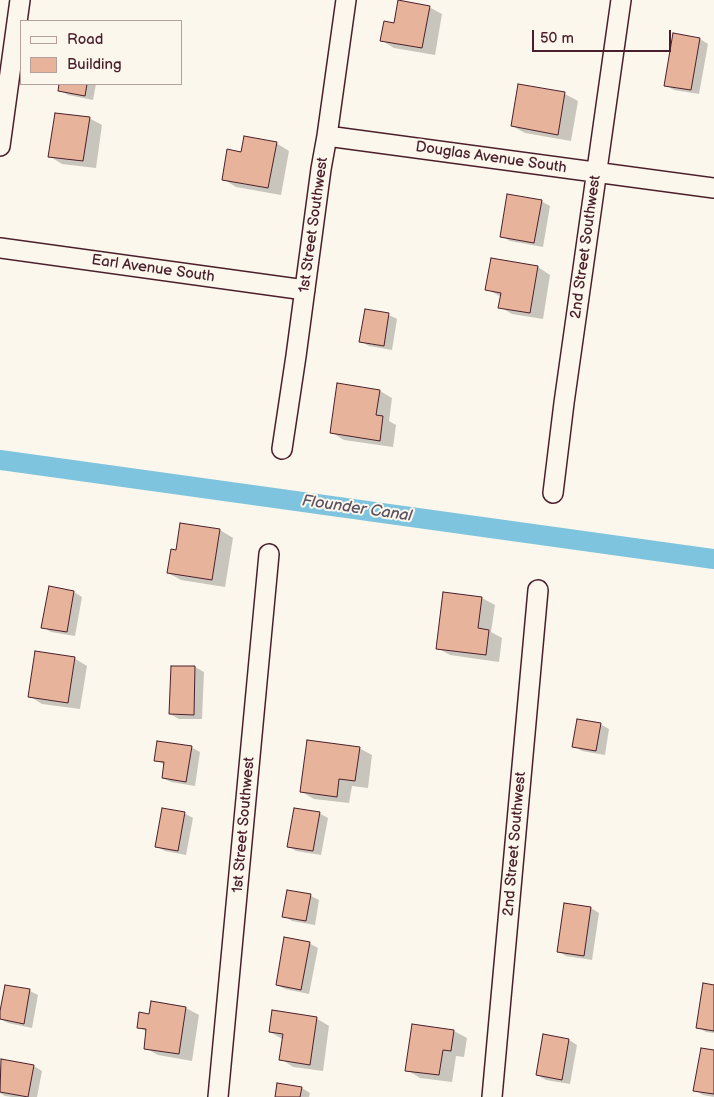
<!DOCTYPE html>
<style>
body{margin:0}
#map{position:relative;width:714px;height:1097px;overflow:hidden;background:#fbf7ec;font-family:"Balsamiq Sans",sans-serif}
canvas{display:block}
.legend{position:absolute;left:20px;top:20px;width:162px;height:65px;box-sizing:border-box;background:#fbf7ec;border:1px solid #b4a19f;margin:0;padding:6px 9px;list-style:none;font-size:15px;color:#4a1f2b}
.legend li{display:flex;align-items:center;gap:10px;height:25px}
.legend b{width:25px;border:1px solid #b4a19f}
.scale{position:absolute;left:532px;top:30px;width:139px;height:22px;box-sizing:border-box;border:2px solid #4a1f2b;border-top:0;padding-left:6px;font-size:15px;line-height:18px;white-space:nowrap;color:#4a1f2b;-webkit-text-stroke:4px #fbf7ec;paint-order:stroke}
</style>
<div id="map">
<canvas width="714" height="1097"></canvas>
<ul class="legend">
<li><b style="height:6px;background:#fbf7ec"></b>Road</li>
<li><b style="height:14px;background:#e7b39a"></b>Building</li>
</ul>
<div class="scale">50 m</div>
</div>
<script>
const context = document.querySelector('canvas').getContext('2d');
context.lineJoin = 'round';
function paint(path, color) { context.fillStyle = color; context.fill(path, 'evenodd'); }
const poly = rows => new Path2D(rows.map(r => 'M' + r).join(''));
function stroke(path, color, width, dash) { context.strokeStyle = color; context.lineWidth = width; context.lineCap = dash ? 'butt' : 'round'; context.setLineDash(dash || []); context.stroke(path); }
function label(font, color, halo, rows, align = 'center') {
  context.font = font + ' "Balsamiq Sans",sans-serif'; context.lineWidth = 4; context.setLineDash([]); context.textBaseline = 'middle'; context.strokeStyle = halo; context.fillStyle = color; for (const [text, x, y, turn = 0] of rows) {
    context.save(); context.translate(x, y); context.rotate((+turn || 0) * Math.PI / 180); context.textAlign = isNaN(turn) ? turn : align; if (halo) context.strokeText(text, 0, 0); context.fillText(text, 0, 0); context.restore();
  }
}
paint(poly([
 [429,7,442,14,435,55,394,48,381,40,395,24],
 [674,34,700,39,708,44,699,94,674,90,665,85],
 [60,84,96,84,93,100,68,95,59,90],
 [519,85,565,94,578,101,571,141,525,133,512,126],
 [89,118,102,125,96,168,62,164,49,156],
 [276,143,289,151,281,195,236,187,223,179,242,153],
 [541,201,550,206,543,247,510,241,501,236],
 [538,267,550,275,543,319,512,314,500,307,501,297,487,289],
 [366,310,389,315,397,319,392,350,369,346,360,341],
 [380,391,392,398,389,421,396,425,393,447,344,440,331,432],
 [220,530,233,538,225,587,181,580,168,573,177,551],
 [74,592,82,597,75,636,51,632,43,627],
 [444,593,482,598,495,605,491,632,502,638,499,662,450,655,437,648],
 [74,658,87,666,80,709,42,704,29,696],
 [172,667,195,667,204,672,202,719,179,719,170,714],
 [600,724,609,729,605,755,582,751,574,746],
 [191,747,200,752,195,786,171,782,163,778,165,765,155,760],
 [359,748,372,755,368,788,352,786,349,803,314,799,302,792],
 [184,813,193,818,186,855,165,851,156,846],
 [319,813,328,818,321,855,296,851,288,846],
 [311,896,319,900,315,925,292,921,284,916],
 [591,908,599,913,592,960,566,956,558,951],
 [309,943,318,948,309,994,285,989,277,985],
 [714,986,714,1033,706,1032,697,1027],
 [30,991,38,995,32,1028,8,1023,0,1019],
 [186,1008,199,1015,192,1061,158,1055,145,1048,147,1032,138,1027,150,1015],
 [316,1018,329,1026,323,1071,293,1067,281,1059,284,1040,270,1032],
 [454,1031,467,1038,464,1057,456,1056,452,1082,420,1078,407,1070],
 [544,1036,569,1040,577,1045,570,1084,546,1080,537,1075],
 [714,1051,714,1097,703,1095,694,1090],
 [2,1060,34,1066,42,1071,37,1097,12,1097,5,1096,0,1093,0,1070],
 [302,1088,310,1093,309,1097,276,1097]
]), '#0003');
stroke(poly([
 [0,460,714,559]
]), '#7ec4df', 20);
const building = poly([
 [398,0,430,6,422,48,380,41,384,21,394,23,398,0],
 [673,33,700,38,691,90,664,86,673,33],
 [59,84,87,84,85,96,58,91,59,84],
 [518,84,565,92,558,135,511,126,518,84],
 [55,113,90,117,83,161,48,157,55,113],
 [244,136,277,142,268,188,222,180,227,149,241,152,244,136],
 [507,194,542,200,534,243,500,237,507,194],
 [491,258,538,266,530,313,498,308,501,293,485,290,491,258],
 [365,309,389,313,384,346,359,342,365,309],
 [337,383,380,390,376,415,383,416,380,441,330,433,337,383],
 [180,523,220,529,212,580,167,573,171,549,176,550,180,523],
 [49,586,74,591,67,632,41,628,49,586],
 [443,592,482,597,478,628,489,630,486,655,436,649,443,592],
 [35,651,75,657,68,703,28,697,35,651],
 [171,666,195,666,194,715,169,714,171,666],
 [577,719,601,723,596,751,572,747,577,719],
 [307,740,360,747,355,781,339,779,337,797,300,792,307,740],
 [157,741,192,746,186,782,162,778,164,762,154,761,157,741],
 [162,808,185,812,178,851,155,847,162,808],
 [294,808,320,812,313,851,287,847,294,808],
 [287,890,311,894,306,921,282,917,287,890],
 [564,903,591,907,584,956,557,952,564,903],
 [284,937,310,942,301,990,276,985,284,937],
 [703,983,714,985,714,1031,696,1028,703,983],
 [5,985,30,989,24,1024,0,1019,0,1011,5,985],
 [151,1001,186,1007,179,1054,144,1049,146,1029,137,1028,139,1012,149,1014,151,1001],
 [272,1010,317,1017,310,1065,279,1060,283,1034,269,1032,272,1010],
 [412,1024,454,1030,451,1051,443,1050,439,1075,405,1071,412,1024],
 [543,1034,569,1039,562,1080,536,1075,543,1034],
 [701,1048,714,1050,714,1094,693,1091,701,1048],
 [1,1059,34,1065,28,1097,0,1092,1,1059],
 [277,1083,302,1087,300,1097,275,1097,277,1083]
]);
paint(building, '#e7b39a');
stroke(building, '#4a1f2b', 1);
const minor = poly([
 [327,136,714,188],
 [0,146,20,0],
 [0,248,305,290],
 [282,449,296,356,321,169,327,136,346,0],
 [553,493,564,403,621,0],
 [218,1097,269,554],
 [492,1097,538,590]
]);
stroke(minor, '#4a1f2b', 22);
stroke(minor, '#fbf7ec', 19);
label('15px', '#4a1f2b', '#fbf7ec', [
 ["Douglas Avenue South",491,158,8],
 ["1st Street Southwest",314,225,-82],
 ["2nd Street Southwest",586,247,-82],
 ["Earl Avenue South",153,269,8],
 ["1st Street Southwest",244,825,-85],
 ["2nd Street Southwest",515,844,-85]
]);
label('italic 16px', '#5a5161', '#fbf7ec', [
 ["Flounder Canal",357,509,8]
]);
</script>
